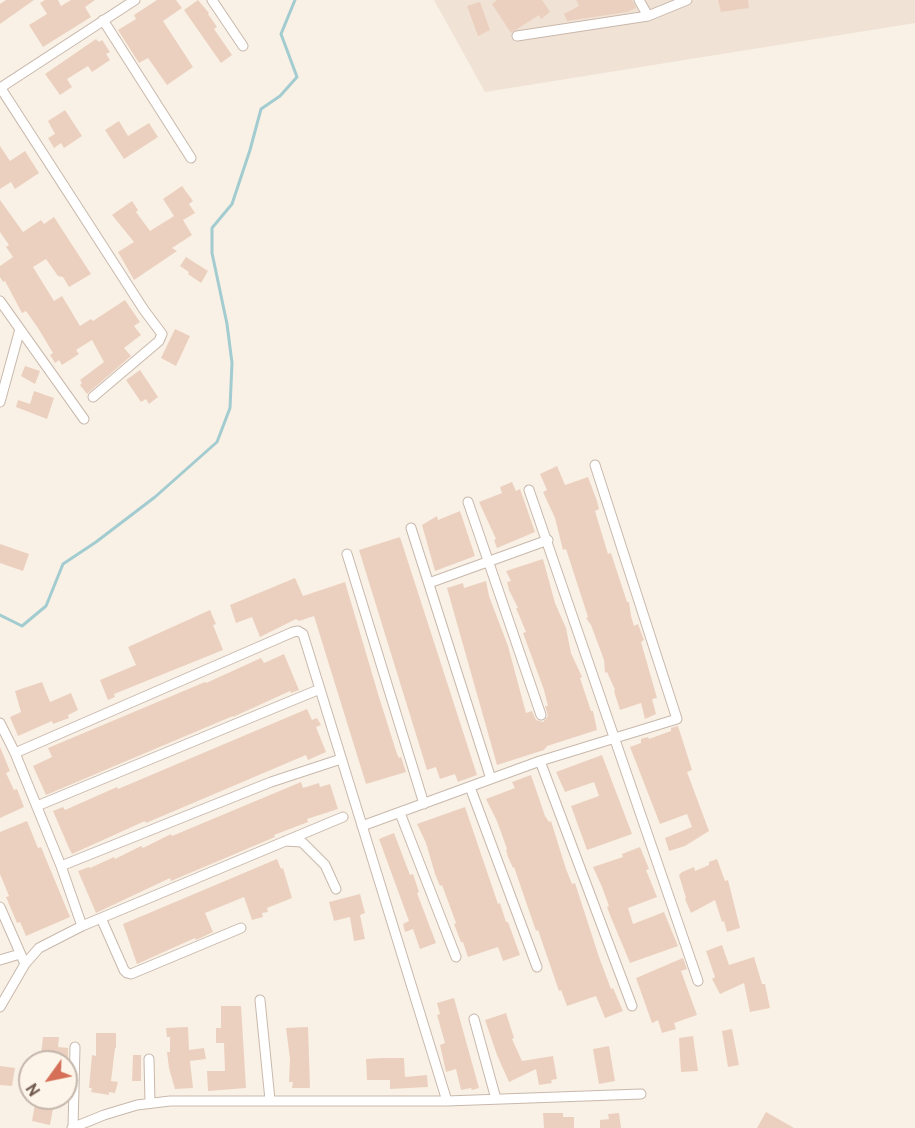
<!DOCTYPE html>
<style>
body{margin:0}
#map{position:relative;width:915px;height:1128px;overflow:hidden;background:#f9f1e5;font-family:Overpass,sans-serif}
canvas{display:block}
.north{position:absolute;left:18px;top:1050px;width:60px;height:60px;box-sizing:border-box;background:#fdf5ea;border:2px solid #c4b6ab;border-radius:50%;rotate:237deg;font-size:16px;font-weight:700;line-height:24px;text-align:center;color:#6f584d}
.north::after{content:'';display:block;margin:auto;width:21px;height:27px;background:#d66f57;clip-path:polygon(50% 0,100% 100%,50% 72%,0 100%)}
</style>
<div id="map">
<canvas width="915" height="1128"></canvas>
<div class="north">N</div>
</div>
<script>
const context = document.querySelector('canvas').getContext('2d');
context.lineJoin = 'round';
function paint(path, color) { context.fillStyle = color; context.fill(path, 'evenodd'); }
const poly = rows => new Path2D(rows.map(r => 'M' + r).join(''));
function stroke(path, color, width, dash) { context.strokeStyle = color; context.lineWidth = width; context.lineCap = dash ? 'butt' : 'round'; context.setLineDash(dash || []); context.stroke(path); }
paint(poly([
 [434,0,915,0,915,23,485,92]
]), '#f0e2d4');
stroke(poly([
 [0,615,22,626,46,606,63,564,96,542,155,497,217,442,230,408,232,363,227,324,212,253,212,228,232,204,250,150,261,109,280,96,297,77,281,34,295,0]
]), '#a3ccd1', 3);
paint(poly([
 [6,0,34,0,0,24,0,4],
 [45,0,58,0,61,6,71,0,95,0,85,7,91,17,43,47,29,25,47,14,40,3],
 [157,0,176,0,182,8,163,21,193,67,167,85,148,58,139,63,118,30,136,19,134,15],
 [198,0,209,13,208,14,217,27,214,29,232,55,221,63,184,10],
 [497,0,542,0,550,12,541,19,539,15,511,33,492,4],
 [576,0,632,0,636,8,627,12,567,21,564,14,579,6],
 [718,0,748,0,749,8,721,12],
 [480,2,490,30,478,36,467,6],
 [96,39,99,42,102,40,110,52,106,54,110,60,92,72,88,66,67,79,72,87,60,95,45,74],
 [65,110,82,136,64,148,61,143,54,148,48,138,55,134,48,121],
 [119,121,128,136,149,123,158,137,124,159,105,130],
 [0,146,10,161,25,151,39,173,15,189,11,182,0,189],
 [182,186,193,201,189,204,195,213,183,220,192,235,172,248,177,251,134,280,118,252,134,242,112,215,132,201,138,210,136,212,150,231,174,216,163,199],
 [0,200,23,232,41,220,44,224,54,217,91,274,69,287,63,277,58,276,46,259,33,267,54,301,62,296,80,326,91,319,93,321,125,300,140,322,134,326,141,335,124,348,131,356,87,394,80,385,82,383,80,380,104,362,92,340,76,350,79,354,62,365,59,360,55,363,50,355,53,353,38,328,26,311,22,313,5,281,3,282,0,277,0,266,13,257,6,247,9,245,0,232],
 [186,257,208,271,201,283,188,274,189,272,180,266],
 [175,329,190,336,176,366,161,358],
 [25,366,40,371,35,384,21,376],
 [140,370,158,397,149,404,146,399,141,402,126,380],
 [34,391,54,398,47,419,16,407,18,400,30,404],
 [557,466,565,485,588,477,597,501,599,509,595,511,608,554,611,553,627,602,629,602,631,616,634,626,638,624,644,640,641,642,657,698,652,699,656,714,645,719,641,703,620,710,614,691,615,690,607,672,605,673,604,660,591,625,586,618,588,617,566,549,563,550,555,518,543,492,547,490,540,474],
 [512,482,516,491,520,489,535,532,497,548,494,540,496,539,479,502,502,493,500,487],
 [460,511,475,556,435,571,422,525,437,516,438,520],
 [400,537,477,775,458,782,455,774,440,779,436,767,427,770,359,550],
 [0,544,29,554,23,571,0,563],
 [543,559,555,603,566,628,571,653,582,677,580,678,591,711,593,711,597,730,547,746,544,750,497,765,447,588,463,583,464,588,486,581,489,596,508,646,526,713,532,711,536,720,543,722,548,716,545,706,548,706,544,690,523,633,526,632,516,608,518,608,509,590,507,582,511,581,506,571],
 [295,578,303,596,345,582,379,697,397,754,399,758,401,757,406,772,366,784,314,616,299,621,296,619,260,637,252,617,236,623,230,605],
 [210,610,216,624,213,625,223,650,114,694,115,697,108,700,100,680,136,665,128,647],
 [284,654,299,690,291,693,290,691,233,717,233,716,46,795,33,766,52,757,48,748,205,682,206,683,261,658,264,663],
 [42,682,50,702,71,693,78,710,68,715,69,718,53,724,52,721,18,736,10,717,21,712,15,691],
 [307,709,312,720,317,718,321,725,316,727,326,752,308,760,306,755,146,823,145,821,72,854,68,846,53,811,63,807,65,810,117,787,118,789],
 [678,726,692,770,687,772,709,831,685,846,669,851,665,838,692,827,687,814,660,824,630,747,641,743,641,739,648,737,649,739,671,731,671,728],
 [0,747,10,771,6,773,14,790,17,789,24,807,0,818],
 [602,755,632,834,587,850,571,806,599,796,594,782,565,792,556,772],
 [531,775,545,816,549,822,551,821,566,869,572,884,575,883,599,957,611,989,613,988,623,1011,605,1018,596,996,567,1006,561,990,559,991,538,930,536,931,514,867,513,868,508,857,506,850,507,849,497,821,486,799,515,788,512,782],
 [301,782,303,788,319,783,320,787,330,784,338,809,307,819,308,822,274,835,275,837,171,881,170,878,96,913,78,871,89,867,90,868,114,857,115,859,141,846,143,848,171,834,172,836],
 [465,807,498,904,500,903,506,922,508,922,520,955,503,961,498,947,468,957,463,942,461,942,454,924,456,923,442,885,440,886,435,874,426,843,417,824],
 [27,821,38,848,41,847,70,917,26,936,20,922,17,923,6,897,9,896,0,874,0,832],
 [394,833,410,875,413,874,419,892,417,893,436,943,420,949,413,929,405,932,403,924,409,921,379,839],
 [640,847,649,869,646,870,657,897,628,908,633,924,664,912,678,946,630,963,610,915,607,907,609,906,602,887,593,867,623,857,622,854],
 [277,859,281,869,283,868,292,898,267,908,268,912,262,913,263,917,252,920,244,897,205,913,213,932,196,940,195,938,137,964,123,924],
 [717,859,725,881,728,880,740,928,727,932,724,921,722,922,715,900,691,913,685,899,686,898,679,875,682,872,694,867,695,871,709,865,709,862],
 [360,894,365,913,360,915,365,939,354,941,350,917,334,921,329,902],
 [722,945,729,965,754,957,762,984,765,984,770,1008,750,1012,744,983,720,994,712,979,715,977,706,951],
 [683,958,687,969,681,971,697,1015,674,1023,676,1029,662,1033,658,1020,652,1023,636,978],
 [454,998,479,1088,472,1090,471,1088,461,1090,456,1069,446,1072,440,1045,445,1043,437,1015,440,1014,437,1003],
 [221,1006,241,1006,246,1088,208,1091,207,1071,225,1071,224,1043,216,1043,216,1028,221,1028],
 [506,1013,514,1038,512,1039,522,1061,553,1056,557,1079,551,1080,552,1083,539,1085,536,1069,509,1082,497,1055,485,1020],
 [188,1027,189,1050,204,1048,206,1059,190,1061,193,1088,175,1089,169,1068,167,1052,170,1052,170,1037,167,1037,166,1028],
 [308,1027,310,1088,292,1088,293,1082,289,1082,290,1059,286,1028],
 [732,1029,739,1065,728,1067,722,1031],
 [96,1033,116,1033,116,1048,115,1048,111,1081,118,1082,115,1093,109,1092,109,1095,91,1092,92,1088,89,1088,92,1055,96,1056],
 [693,1036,698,1071,681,1072,679,1038],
 [43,1037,59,1037,58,1047,68,1048,68,1062,40,1062],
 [609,1046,615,1081,599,1084,593,1049],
 [133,1055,141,1055,141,1081,132,1081],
 [381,1058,404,1058,405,1077,427,1075,428,1087,390,1089,390,1080,367,1080,366,1059],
 [0,1066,15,1068,12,1086,0,1085],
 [36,1098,55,1098,50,1125,32,1121],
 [766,1112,794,1128,757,1128],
 [543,1113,563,1113,563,1117,574,1117,574,1128,544,1128],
 [619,1113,621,1128,600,1128,600,1120,609,1119,608,1114]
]), '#ecd0bf');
const street = poly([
 [212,0,243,46],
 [639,0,648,16],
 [103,20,191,158],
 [517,36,648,16,687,0],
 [0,87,144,310,162,334,159,341,93,397],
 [0,88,135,0],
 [0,301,84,419],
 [0,402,20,329],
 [529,490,698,981],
 [468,502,541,715],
 [411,528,491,779],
 [347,554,424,804],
 [429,583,548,540],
 [0,723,15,753,61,866,82,926,39,948,25,964,0,1007],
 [15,753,293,632,298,631,303,634,447,1101],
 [540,761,632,1006],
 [470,787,537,967],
 [37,806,320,689],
 [400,813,456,957],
 [362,826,540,761,677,719,595,465],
 [285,841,302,842,325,865,336,889],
 [61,866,271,782,341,759],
 [0,907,25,964],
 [101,918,124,970,127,973,131,974,241,928],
 [82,926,343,817],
 [0,960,20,954],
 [260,1000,270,1100],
 [474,1019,496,1099],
 [149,1059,150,1103],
 [72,1128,104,1115,137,1105,170,1101,447,1101,641,1094],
 [73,1128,75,1047]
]);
stroke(street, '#c9b8ac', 11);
stroke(street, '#fff', 9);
</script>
